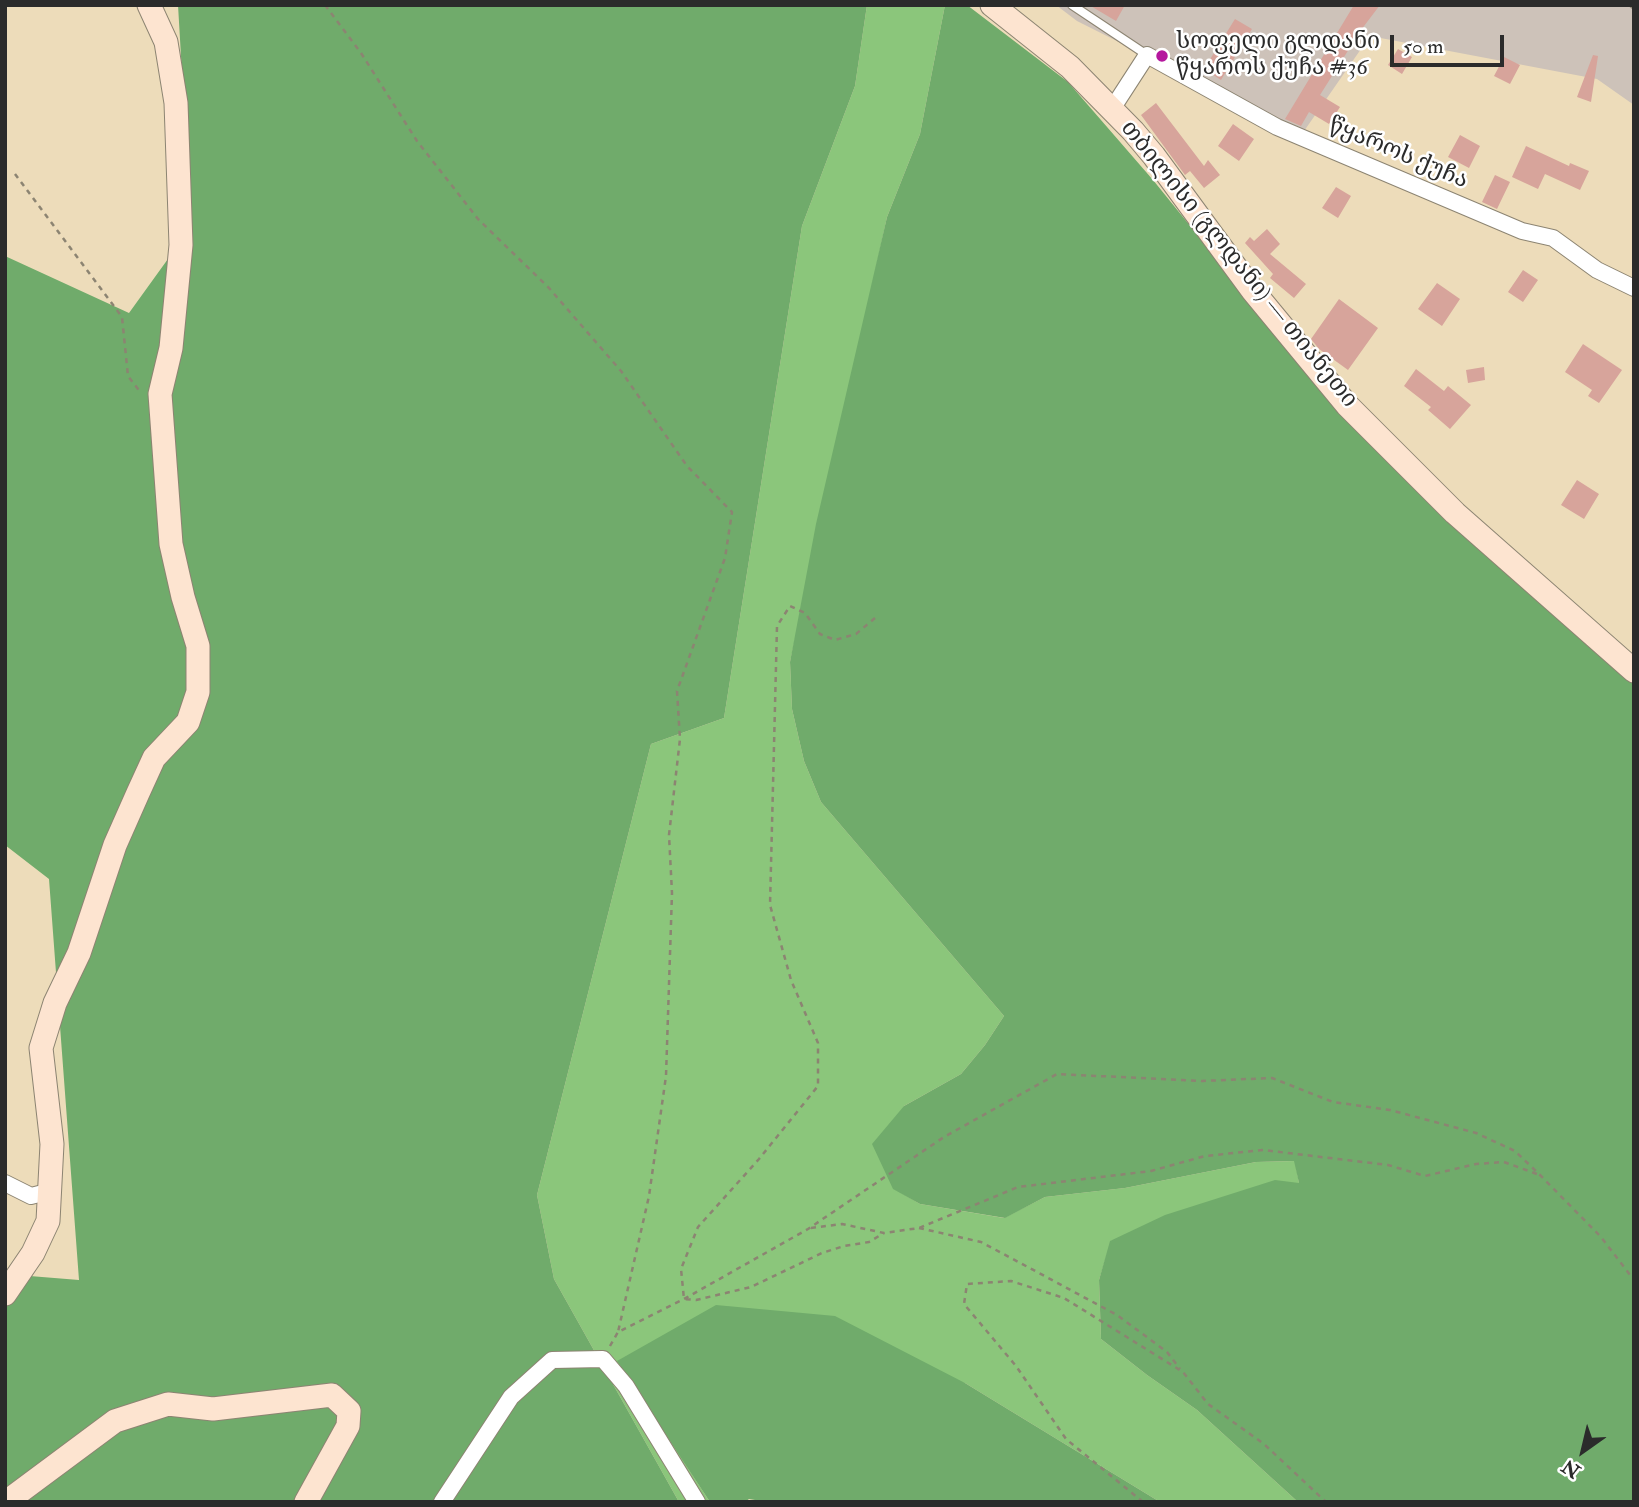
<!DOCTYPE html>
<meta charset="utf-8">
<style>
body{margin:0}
#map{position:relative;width:1639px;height:1507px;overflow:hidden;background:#eddcba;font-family:"IM FELL Double Pica",serif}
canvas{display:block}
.frame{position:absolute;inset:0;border:7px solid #2b2b2b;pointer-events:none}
.north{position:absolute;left:1548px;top:1416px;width:70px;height:70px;-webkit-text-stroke:5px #fff;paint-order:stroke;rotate:214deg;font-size:19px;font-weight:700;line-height:28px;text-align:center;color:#2b2b2b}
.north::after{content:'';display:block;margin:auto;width:24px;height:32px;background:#2b2b2b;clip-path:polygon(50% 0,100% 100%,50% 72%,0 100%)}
.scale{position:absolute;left:1390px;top:35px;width:114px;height:32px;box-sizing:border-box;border:4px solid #2b2b2b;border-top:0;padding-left:9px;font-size:21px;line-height:24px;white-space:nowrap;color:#2b2b2b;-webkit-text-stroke:5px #fff;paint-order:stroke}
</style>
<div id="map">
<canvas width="1639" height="1507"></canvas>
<div class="frame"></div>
<div class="north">N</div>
<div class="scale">50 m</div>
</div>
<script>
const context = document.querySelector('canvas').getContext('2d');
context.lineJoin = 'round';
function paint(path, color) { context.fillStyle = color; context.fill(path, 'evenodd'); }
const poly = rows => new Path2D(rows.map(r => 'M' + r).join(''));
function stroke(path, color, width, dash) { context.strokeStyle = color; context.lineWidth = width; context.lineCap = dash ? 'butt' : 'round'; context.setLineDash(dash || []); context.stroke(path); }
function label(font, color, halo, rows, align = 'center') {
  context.font = font + ' "IM FELL Double Pica","Noto Serif Georgian",serif'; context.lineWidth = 5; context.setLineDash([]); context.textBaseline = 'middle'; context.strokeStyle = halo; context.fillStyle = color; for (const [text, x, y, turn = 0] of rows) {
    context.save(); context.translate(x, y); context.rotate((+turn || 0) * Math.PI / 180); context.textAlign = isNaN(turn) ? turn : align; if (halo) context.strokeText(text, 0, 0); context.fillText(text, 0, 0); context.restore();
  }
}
paint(poly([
 [1056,5,1632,5,1634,105,1597,79,1370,36,1302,134,1077,21]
]), '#cdc2b9');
paint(poly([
 [867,5,945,5,920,134,887,217,790,662,792,709,804,761,821,802,1004,1016,985,1045,961,1074,904,1106,893,1188,920,1204,1004,1218,1045,1197,1125,1188,1256,1162,1295,1161,1299,1183,1111,1241,1099,1280,1101,1339,1147,1375,1197,1410,1298,1502,1160,1502,965,1383,618,1361,710,1502,679,1502,554,1279,537,1195,651,744,724,718,802,226,855,86]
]), '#8bc67b');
paint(poly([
 [178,5,867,5,855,86,802,226,724,718,651,744,537,1195,554,1279,679,1502,5,1502,5,1274,79,1280,49,879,5,845,5,256,129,313,191,227],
 [945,5,967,5,1068,82,1153,180,1293,353,1479,546,1634,684,1634,1502,1298,1502,1197,1410,1147,1375,1101,1339,1099,1280,1110,1241,1165,1215,1275,1180,1299,1183,1294,1161,1256,1162,1125,1188,1045,1197,1005,1218,920,1204,893,1189,872,1144,904,1106,961,1074,985,1045,1004,1016,821,802,804,761,792,709,790,662,816,524,887,217,920,134],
 [716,1305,835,1316,965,1383,1160,1502,767,1502,749,1499,745,1502,710,1502,617,1361]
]), '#70ab6b');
paint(poly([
 [1089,5,1125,5,1116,21],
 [1354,5,1380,5,1361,30,1320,95,1340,107,1329,124,1309,112,1301,126,1285,119],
 [1235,19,1252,29,1221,80,1204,69],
 [1398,49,1412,57,1402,74,1388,65],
 [1593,55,1598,56,1591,102,1577,97],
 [1504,57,1520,65,1510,84,1494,76],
 [1156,103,1204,166,1208,160,1220,175,1204,188,1190,171,1185,175,1141,115],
 [1233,124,1254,139,1239,161,1218,146],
 [1460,135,1480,146,1469,168,1448,157],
 [1526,146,1569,166,1570,163,1589,171,1580,190,1545,174,1538,189,1512,177],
 [1495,175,1510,182,1497,209,1482,202],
 [1336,187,1351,196,1338,218,1322,208],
 [1267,229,1280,244,1270,254,1306,284,1294,298,1270,278,1273,274,1245,243,1250,237,1254,241],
 [1523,270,1538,280,1523,302,1508,292],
 [1437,283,1460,299,1442,326,1418,309],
 [1339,299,1378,328,1348,370,1319,349,1311,339],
 [1583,344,1622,370,1599,403,1588,396,1592,390,1565,372],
 [1484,367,1485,380,1468,383,1466,370],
 [1416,369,1444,391,1448,386,1471,405,1450,429,1428,410,1431,407,1404,386],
 [1577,480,1599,494,1584,519,1561,505]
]), '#d7a49b');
const lane = poly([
 [1072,5,1147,55]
]);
const street = poly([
 [1112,109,1147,55,1277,127,1522,231,1553,238,1597,270,1634,288],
 [5,1183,31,1196,51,1191],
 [442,1502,511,1397,552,1360,603,1359,626,1386,697,1502]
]);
const secondary = poly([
 [992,5,1070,67,1133,131,1154,156,1253,291,1347,405,1455,513,1634,671],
 [5,1294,33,1253,48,1221,52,1144,41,1048,55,1003,79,953,115,845,138,793,154,758,188,722,198,692,198,646,183,597,171,544,160,394,171,348,181,245,176,103,166,42,149,5],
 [6,1502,115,1421,168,1404,213,1409,332,1395,349,1411,348,1426,306,1502]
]);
stroke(lane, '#8c8472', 10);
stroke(street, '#8c8472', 18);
stroke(secondary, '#8c8472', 25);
stroke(poly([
 [325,5,361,53,417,141,478,219,549,288,621,371,687,466,732,512,725,558,677,691,680,739,669,835,672,893,666,1076,649,1196,618,1332],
 [1629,5,1634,9],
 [15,174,122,317,128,376,141,393],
 [875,618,856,634,835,640,820,634,805,613,790,606,777,626,770,905,791,980,818,1043,818,1086,759,1159,698,1227,681,1269,684,1299,696,1300,751,1287,822,1253,844,1246,869,1242,884,1233],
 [811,1228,842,1224,884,1233,919,1228,1018,1187,1151,1171,1205,1156,1263,1150,1388,1165,1425,1176,1476,1164,1504,1162,1537,1174],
 [919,1228,981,1242,1039,1273,1117,1315,1167,1352,1180,1369],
 [610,1346,618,1332,684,1299,808,1229,944,1137,1057,1074,1202,1081,1272,1078,1333,1102,1390,1110,1476,1133,1515,1151,1540,1175,1601,1237,1634,1280],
 [1143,1502,1066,1439,1016,1366,964,1304,967,1284,1011,1281,1064,1298,1183,1372,1208,1404,1264,1444,1326,1502]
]), '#8c8472', 2.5, [5, 5]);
stroke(lane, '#fff', 8);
stroke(street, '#fff', 16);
stroke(secondary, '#fde4d0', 23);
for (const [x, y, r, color] of [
 [1162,56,7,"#b5179e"]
]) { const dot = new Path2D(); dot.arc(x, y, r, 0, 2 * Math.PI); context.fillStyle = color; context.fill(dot); stroke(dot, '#fff', 2.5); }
label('23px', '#2b2b2b', '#fff', [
 ["სოფელი გლდანი",1176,43],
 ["წყაროს ქუჩა #36",1176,69]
], 'left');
label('23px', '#2b2b2b', '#fff', [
 ["წყაროს ქუჩა",1398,154,23],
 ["თბილისი (გლდანი) — თიანეთი",1238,265,51]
]);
</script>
